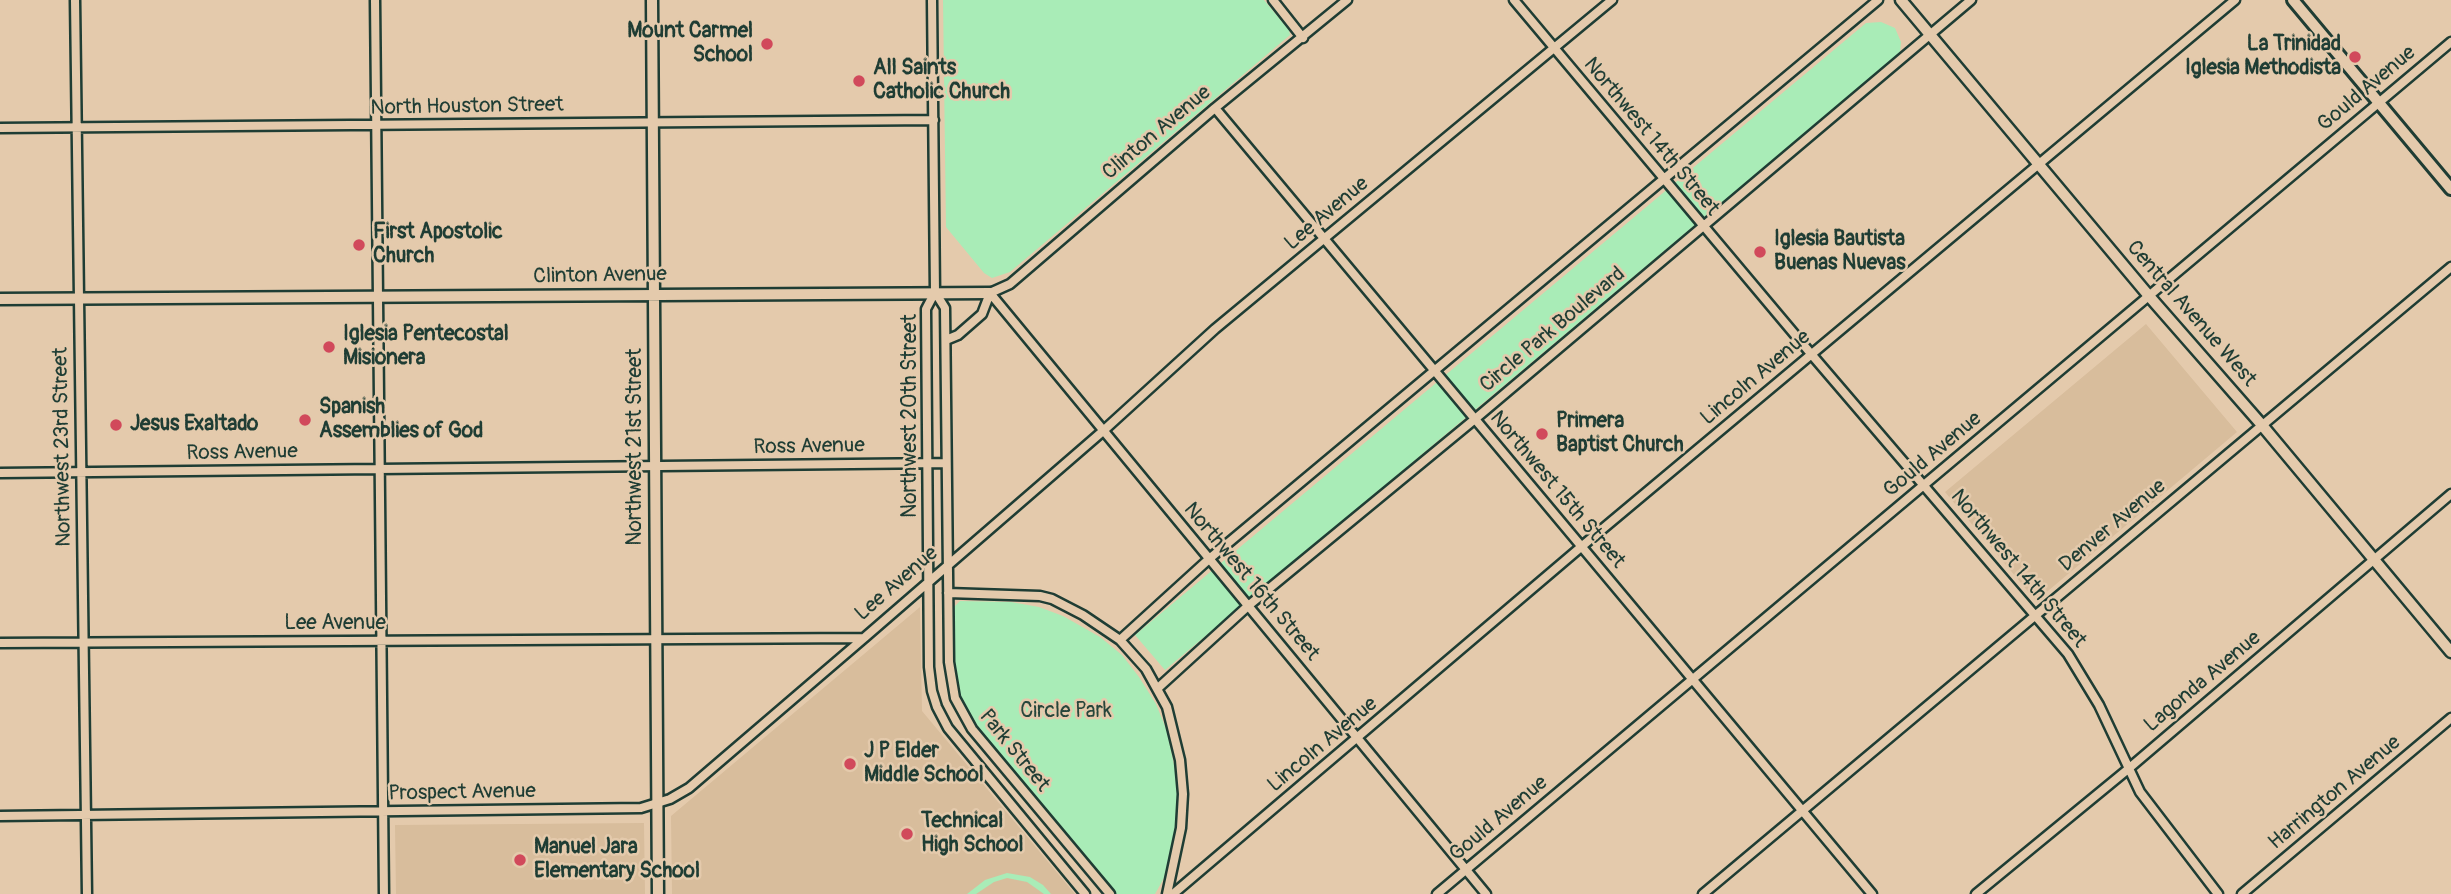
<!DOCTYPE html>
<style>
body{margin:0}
canvas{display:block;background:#e4caac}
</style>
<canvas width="2451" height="894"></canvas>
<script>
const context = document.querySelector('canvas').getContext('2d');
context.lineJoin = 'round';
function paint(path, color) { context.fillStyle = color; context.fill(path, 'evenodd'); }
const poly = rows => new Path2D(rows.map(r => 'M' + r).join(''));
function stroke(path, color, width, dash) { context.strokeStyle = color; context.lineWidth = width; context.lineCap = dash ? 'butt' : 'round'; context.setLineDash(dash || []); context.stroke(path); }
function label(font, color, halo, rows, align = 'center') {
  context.font = font + ' Pangolin,sans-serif'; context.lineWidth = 5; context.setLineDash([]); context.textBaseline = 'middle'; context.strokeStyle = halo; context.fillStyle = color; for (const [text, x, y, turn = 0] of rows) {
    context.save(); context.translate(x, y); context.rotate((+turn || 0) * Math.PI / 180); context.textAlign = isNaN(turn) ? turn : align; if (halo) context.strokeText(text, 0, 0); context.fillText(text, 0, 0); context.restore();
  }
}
paint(poly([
 [2146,324,2237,432,2036,601,1945,492],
 [920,607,922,711,1075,894,672,894,671,816],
 [644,823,645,894,396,894,395,825]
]), '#d8bd9c');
paint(poly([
 [943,0,1264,0,1289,30,1290,35,1010,272,992,278,984,273,946,227],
 [1881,22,1895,28,1901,42,1900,53,1165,670,1135,635,1866,23],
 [960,601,1011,602,1039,607,1063,616,1100,637,1122,655,1139,677,1156,704,1167,731,1177,779,1178,804,1171,856,1164,878,1155,894,1116,894,975,725,959,696,953,670,952,609],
 [1007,873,1030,877,1043,885,1051,894,1044,894,1027,882,1007,878,994,882,976,894,967,894,985,880]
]), '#a9ecb7');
const minor = poly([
 [75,0,87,894],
 [375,0,384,894],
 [932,0,935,292,926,309,929,667,932,691,937,707,948,728,1085,894],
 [1273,0,1303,38],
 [1514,0,1812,355,2068,654,2099,705,2140,792,2218,894],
 [1215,108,1872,894],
 [0,128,934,120],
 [935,292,945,308,949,662,955,698,972,729,1110,894],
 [990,293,1486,894],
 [990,293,1010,284,1215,108,1347,0],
 [946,340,958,335,982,314,990,293],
 [0,473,946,463],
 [948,593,1040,596,1052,599,1083,615,1120,640,1146,669,1167,707,1180,760,1183,794,1181,828,1167,894],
 [1120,640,1209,559,1878,0],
 [0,643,864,638,1103,431,1215,329,1612,0],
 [1158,688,1248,606,1475,419,1971,0],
 [0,816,641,808,670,799,689,788,864,638],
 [1173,894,1581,547,2235,0],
 [1437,894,2451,42],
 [1703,894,2451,267],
 [1976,894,2127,770,2451,494],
 [2242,894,2451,718]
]);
const tertiary = poly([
 [652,0,658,894],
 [1901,0,2149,296,2261,424,2451,652],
 [0,299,990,293]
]);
const secondary = poly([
 [2293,0,2451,189]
]);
stroke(minor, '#1f3d34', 13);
stroke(tertiary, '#1f3d34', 15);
stroke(secondary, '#1f3d34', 16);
stroke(minor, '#e4caac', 8);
stroke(tertiary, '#e4caac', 10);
stroke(secondary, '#e4caac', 10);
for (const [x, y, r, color] of [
 [767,44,7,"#d1495b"],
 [2355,57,7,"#d1495b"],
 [859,81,7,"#d1495b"],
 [359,245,7,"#d1495b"],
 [1760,252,7,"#d1495b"],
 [329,347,7,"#d1495b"],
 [305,420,7,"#d1495b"],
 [116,425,7,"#d1495b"],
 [1542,434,7,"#d1495b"],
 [850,764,7,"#d1495b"],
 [907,834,7,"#d1495b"],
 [520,860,7,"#d1495b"]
]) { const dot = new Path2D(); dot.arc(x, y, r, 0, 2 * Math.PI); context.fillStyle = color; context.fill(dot); stroke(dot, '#e4caac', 2.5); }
label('bold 21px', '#1f3d34', '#e4caac', [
 ["Mount Carmel",753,32,"right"],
 ["School",753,56,"right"],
 ["La Trinidad",2341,45,"right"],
 ["Iglesia Methodista",2341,69,"right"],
 ["All Saints",873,69],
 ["Catholic Church",873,93],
 ["First Apostolic",373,233],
 ["Church",373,257],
 ["Iglesia Bautista",1774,240],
 ["Buenas Nuevas",1774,264],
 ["Iglesia Pentecostal",343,335],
 ["Misionera",343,359],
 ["Spanish",319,408],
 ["Assemblies of God",319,432],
 ["Primera",1556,422],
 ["Baptist Church",1556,446],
 ["Jesus Exaltado",130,425],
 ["J P Elder",864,752],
 ["Middle School",864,776],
 ["Technical",921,822],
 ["High School",921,846],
 ["Manuel Jara",534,848],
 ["Elementary School",534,872]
], 'left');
label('21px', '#1f3d34', '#e4caac', [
 ["Gould Avenue",2367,89,-40],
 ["North Houston Street",467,107,-1],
 ["Clinton Avenue",1157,133,-40],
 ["Northwest 14th Street",1651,137,50],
 ["Lee Avenue",1327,214,-40],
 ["Clinton Avenue",600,276,-1],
 ["Central Avenue West",2191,314,49],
 ["Circle Park Boulevard",1553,330,-40],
 ["Lincoln Avenue",1756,378,-40],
 ["Northwest 20th Street",911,416,-90],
 ["Northwest 23rd Street",63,447,-91],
 ["Northwest 21st Street",636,447,-90],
 ["Ross Avenue",809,447,-1],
 ["Ross Avenue",242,453,-1],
 ["Gould Avenue",1933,455,-40],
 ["Northwest 15th Street",1557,490,50],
 ["Denver Avenue",2113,526,-40],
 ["Northwest 14th Street",2018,569,50],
 ["Northwest 16th Street",1251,582,50],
 ["Lee Avenue",897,584,-41],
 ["Lee Avenue",335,624],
 ["Lagonda Avenue",2203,682,-40],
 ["Lincoln Avenue",1323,745,-40],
 ["Park Street",1014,751,51],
 ["Prospect Avenue",462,793,-1],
 ["Harrington Avenue",2335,793,-40],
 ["Gould Avenue",1499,819,-40]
]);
label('21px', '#26463b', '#e4caac', [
 ["Circle Park",1066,712]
]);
</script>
